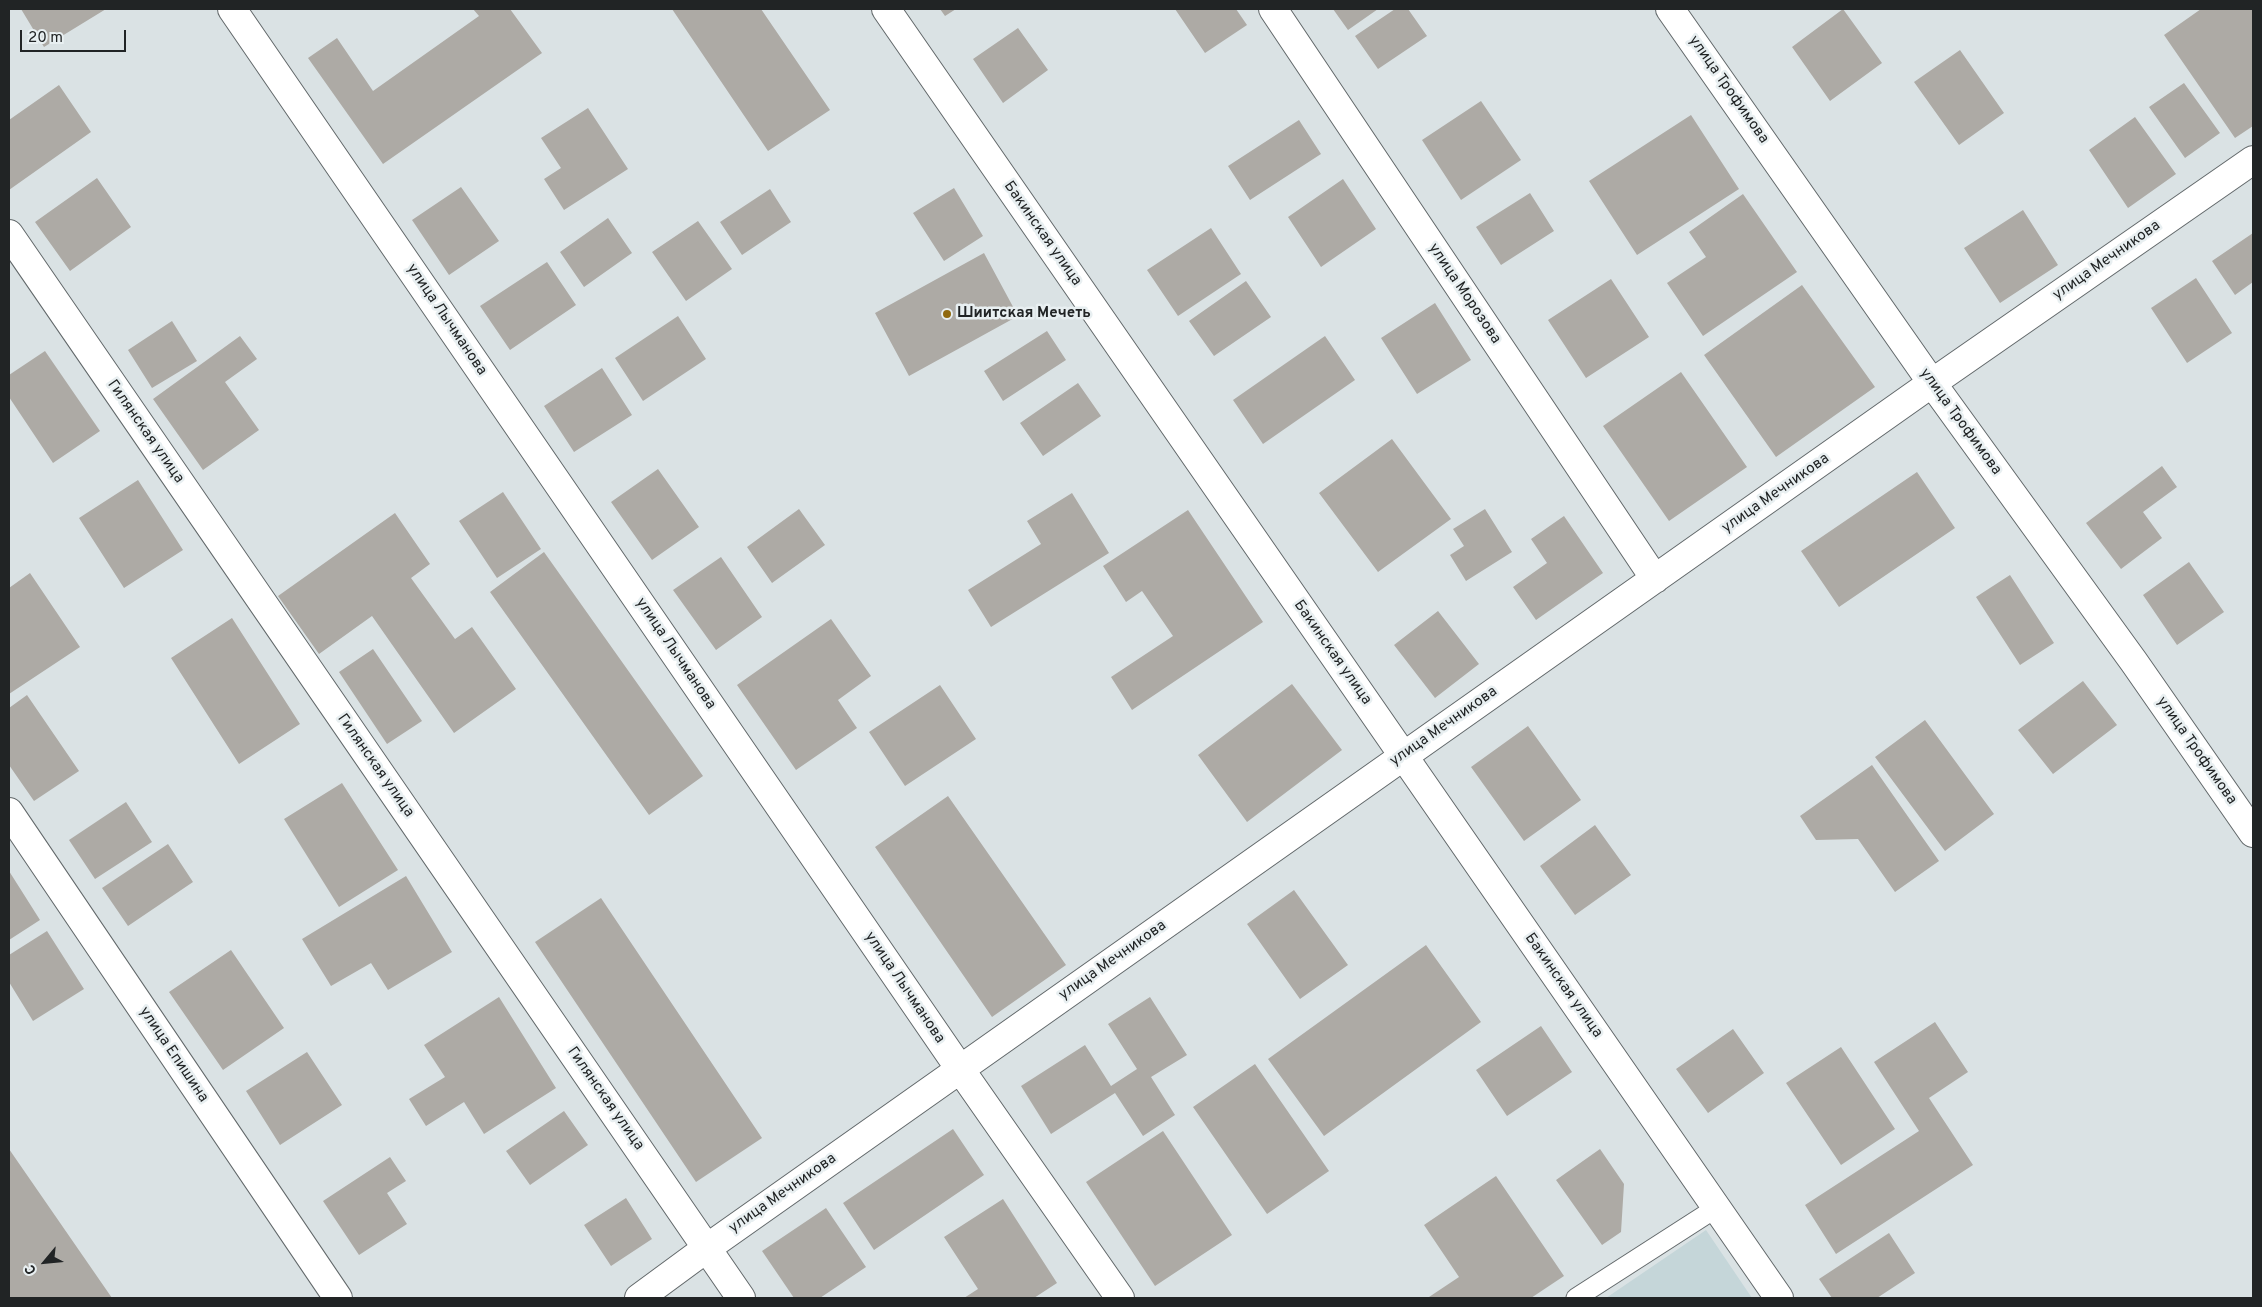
<!DOCTYPE html>
<meta charset="utf-8">
<style>
body{margin:0}
#map{position:relative;width:2262px;height:1307px;overflow:hidden;background:#dae2e4;font-family:Overpass,sans-serif}
canvas{display:block}
.frame{position:absolute;inset:0;border:10px solid #212425;pointer-events:none}
.north{position:absolute;left:20px;top:1237px;width:50px;height:50px;-webkit-text-stroke:4px #e8eff1;paint-order:stroke;rotate:242deg;font-size:14px;font-weight:700;line-height:20px;text-align:center;color:#212425}
.north::after{content:'';display:block;margin:auto;width:18px;height:22px;background:#212425;clip-path:polygon(50% 0,100% 100%,50% 72%,0 100%)}
.scale{position:absolute;left:20px;top:30px;width:106px;height:22px;box-sizing:border-box;border:2px solid #212425;border-top:0;padding-left:6px;font-size:15px;line-height:18px;white-space:nowrap;color:#212425;-webkit-text-stroke:4px #e8eff1;paint-order:stroke}
</style>
<div id="map">
<canvas width="2262" height="1307"></canvas>
<div class="frame"></div>
<div class="north">С</div>
<div class="scale">20 m</div>
</div>
<script>
const context = document.querySelector('canvas').getContext('2d');
context.lineJoin = 'round';
function paint(path, color) { context.fillStyle = color; context.fill(path, 'evenodd'); }
const poly = rows => new Path2D(rows.map(r => 'M' + r).join(''));
function stroke(path, color, width, dash) { context.strokeStyle = color; context.lineWidth = width; context.lineCap = dash ? 'butt' : 'round'; context.setLineDash(dash || []); context.stroke(path); }
function label(font, color, halo, rows, align = 'center') {
  context.font = font + ' Overpass,sans-serif'; context.lineWidth = 5; context.setLineDash([]); context.textBaseline = 'middle'; context.strokeStyle = halo; context.fillStyle = color; for (const [text, x, y, turn = 0] of rows) {
    context.save(); context.translate(x, y); context.rotate((+turn || 0) * Math.PI / 180); context.textAlign = isNaN(turn) ? turn : align; if (halo) context.strokeText(text, 0, 0); context.fillText(text, 0, 0); context.restore();
  }
}
paint(poly([
 [1706,1230,1752,1298,1606,1298]
]), '#c5d6d9');
paint(poly([
 [21,9,106,9,44,47],
 [473,9,510,9,542,53,383,164,308,58,337,38,373,91,479,16],
 [672,9,761,9,830,110,768,151],
 [940,9,956,9,945,16],
 [1175,9,1236,9,1247,25,1205,53],
 [1333,9,1378,9,1348,30],
 [1395,9,1408,9,1427,36,1378,69,1355,36],
 [1843,9,1882,63,1830,101,1792,47],
 [2201,9,2253,9,2253,126,2235,138,2164,35],
 [1018,28,1048,70,1003,103,973,59],
 [1960,50,2004,113,1959,145,1914,82],
 [2184,83,2220,133,2185,158,2149,107],
 [59,85,91,132,9,190,9,120],
 [1481,101,1521,160,1461,200,1422,140],
 [588,108,628,169,564,210,544,179,561,168,541,138],
 [1691,115,1739,189,1637,255,1589,181],
 [2135,117,2176,174,2128,208,2089,150],
 [1299,120,1321,154,1250,200,1228,166],
 [97,178,131,227,70,271,35,222],
 [1343,179,1376,229,1321,267,1288,217],
 [461,187,499,241,449,275,412,220],
 [954,188,983,236,944,261,913,213],
 [770,189,791,222,742,255,720,222],
 [1530,193,1554,231,1501,265,1476,227],
 [1743,194,1797,272,1703,336,1667,283,1706,257,1689,232],
 [2023,210,2058,265,2000,303,1964,248],
 [608,218,632,253,584,287,560,252],
 [698,221,732,269,686,301,652,252],
 [1211,228,1241,274,1178,316,1147,270],
 [2253,233,2253,282,2235,295,2212,261],
 [984,253,1018,316,909,376,875,313],
 [547,262,576,305,510,350,480,306],
 [2196,278,2232,333,2187,363,2151,308],
 [1611,279,1649,337,1586,378,1548,320],
 [1246,281,1271,317,1214,356,1189,321],
 [1802,285,1875,387,1776,457,1704,355],
 [1435,303,1471,360,1417,394,1381,338],
 [678,316,706,359,643,401,615,358],
 [172,321,197,361,152,388,128,350],
 [1047,331,1066,360,1003,401,984,371],
 [240,336,257,359,225,382,259,430,203,470,153,399],
 [1325,336,1355,380,1263,444,1233,400],
 [45,351,100,431,53,463,9,397,9,375],
 [602,368,632,415,574,452,544,406],
 [1681,372,1747,467,1669,521,1603,426],
 [1078,383,1101,416,1043,456,1020,423],
 [1392,439,1451,519,1378,572,1319,493],
 [2162,466,2177,487,2143,512,2162,538,2121,569,2086,523],
 [658,469,699,527,652,560,611,502],
 [1917,472,1955,528,1839,607,1801,551],
 [138,480,183,550,124,588,79,518],
 [503,492,541,549,497,578,459,521],
 [1072,493,1109,553,991,627,968,590,1041,544,1027,521],
 [799,509,825,545,772,583,747,547],
 [1485,509,1512,552,1466,581,1450,555,1464,546,1453,529],
 [1188,510,1263,622,1132,710,1111,677,1173,636,1142,591,1126,602,1103,566],
 [395,513,430,564,411,578,455,639,472,627,516,689,454,733,372,616,319,654,278,596],
 [1564,516,1603,573,1536,620,1513,587,1547,563,1531,539],
 [544,552,703,776,649,815,490,592],
 [721,557,762,617,716,650,673,590],
 [2189,562,2224,612,2177,645,2143,595],
 [30,573,80,647,9,694,9,588],
 [2010,575,2054,643,2020,665,1976,597],
 [1438,611,1479,664,1435,698,1394,645],
 [232,618,300,724,239,764,171,658],
 [831,619,871,676,838,700,857,728,796,770,737,685],
 [373,649,422,721,387,744,339,672],
 [2083,681,2117,725,2053,774,2018,730],
 [1292,684,1342,750,1247,822,1198,755],
 [940,685,976,739,905,786,869,732],
 [27,695,79,771,34,801,9,765,9,708],
 [1925,720,1994,814,1945,851,1875,757],
 [1528,726,1581,800,1524,841,1471,767],
 [1872,765,1939,861,1895,892,1858,839,1816,840,1800,816],
 [342,783,398,870,339,907,284,819],
 [948,796,1066,965,992,1017,875,847],
 [126,802,152,842,95,879,69,840],
 [1595,825,1631,875,1575,915,1540,866],
 [168,844,193,882,128,926,102,888],
 [9,871,40,920,9,940],
 [406,876,452,952,388,990,371,963,331,986,302,939],
 [1294,890,1348,965,1300,999,1247,924],
 [601,898,762,1138,696,1182,535,942],
 [47,931,84,989,33,1021,9,982,9,955],
 [1426,945,1481,1022,1324,1136,1268,1059],
 [231,950,284,1028,223,1070,169,992],
 [499,997,556,1088,484,1134,464,1102,426,1126,409,1099,445,1077,424,1045],
 [1150,997,1187,1055,1151,1077,1175,1115,1143,1136,1115,1093,1051,1134,1021,1086,1085,1045,1111,1086,1137,1069,1108,1024],
 [1935,1022,1968,1072,1929,1098,1973,1165,1836,1254,1805,1205,1919,1131,1874,1062],
 [1541,1026,1572,1072,1507,1116,1476,1070],
 [1733,1029,1764,1073,1708,1113,1676,1069],
 [1841,1047,1895,1129,1841,1165,1786,1083],
 [307,1052,342,1105,280,1145,246,1091],
 [1255,1064,1329,1171,1267,1214,1193,1107],
 [564,1111,588,1145,530,1185,506,1151],
 [953,1129,984,1175,874,1250,843,1203],
 [1163,1131,1232,1235,1155,1286,1086,1182],
 [9,1149,112,1298,9,1297],
 [1600,1149,1624,1184,1621,1232,1602,1245,1556,1180],
 [390,1157,406,1181,387,1193,407,1224,359,1255,323,1201],
 [1496,1176,1564,1276,1531,1298,1430,1298,1429,1297,1459,1277,1424,1225],
 [626,1198,652,1239,611,1266,584,1225],
 [1003,1199,1057,1283,1034,1298,964,1298,978,1289,944,1237],
 [826,1208,866,1267,820,1298,794,1298,762,1251],
 [1889,1233,1915,1273,1877,1298,1832,1298,1819,1279]
]), '#adaaa5');
const lane = poly([
 [1576,1298,1716,1208]
]);
const street = poly([
 [232,9,960,1069,1120,1298],
 [1273,9,1655,579],
 [1670,9,1932,383,2134,662,2253,833],
 [9,234,741,1298],
 [9,812,338,1298],
 [639,1298,707,1248,1932,383,2253,160]
]);
const secondary = poly([
 [886,9,1779,1298]
]);
stroke(lane, '#62686a', 21);
stroke(street, '#62686a', 30);
stroke(secondary, '#62686a', 30);
stroke(lane, '#fff', 19);
stroke(street, '#fff', 28);
stroke(secondary, '#fff', 28);
for (const [x, y, r, color] of [
 [947,314,5,"#90690f"]
]) { const dot = new Path2D(); dot.arc(x, y, r, 0, 2 * Math.PI); context.fillStyle = color; context.fill(dot); stroke(dot, '#e8eff1', 2); }
label('15px', '#212425', '#e8eff1', [
 ["улица Трофимова",1728,90,55],
 ["Бакинская улица",1042,234,55],
 ["улица Мечникова",2107,261,-35],
 ["улица Морозова",1464,294,56],
 ["улица Лычманова",446,320,56],
 ["улица Трофимова",1960,422,54],
 ["Гилянская улица",145,432,55],
 ["улица Мечникова",1776,494,-35],
 ["Бакинская улица",1332,653,55],
 ["улица Лычманова",675,654,56],
 ["улица Мечникова",1444,727,-35],
 ["улица Трофимова",2196,751,55],
 ["Гилянская улица",375,766,55],
 ["улица Мечникова",1113,961,-35],
 ["Бакинская улица",1563,986,55],
 ["улица Лычманова",904,988,56],
 ["улица Епишина",173,1055,56],
 ["Гилянская улица",605,1099,55],
 ["улица Мечникова",783,1194,-35]
]);
label('bold 15px', '#212425', '#e8eff1', [
 ["Шиитская Мечеть",957,314]
], 'left');
</script>
